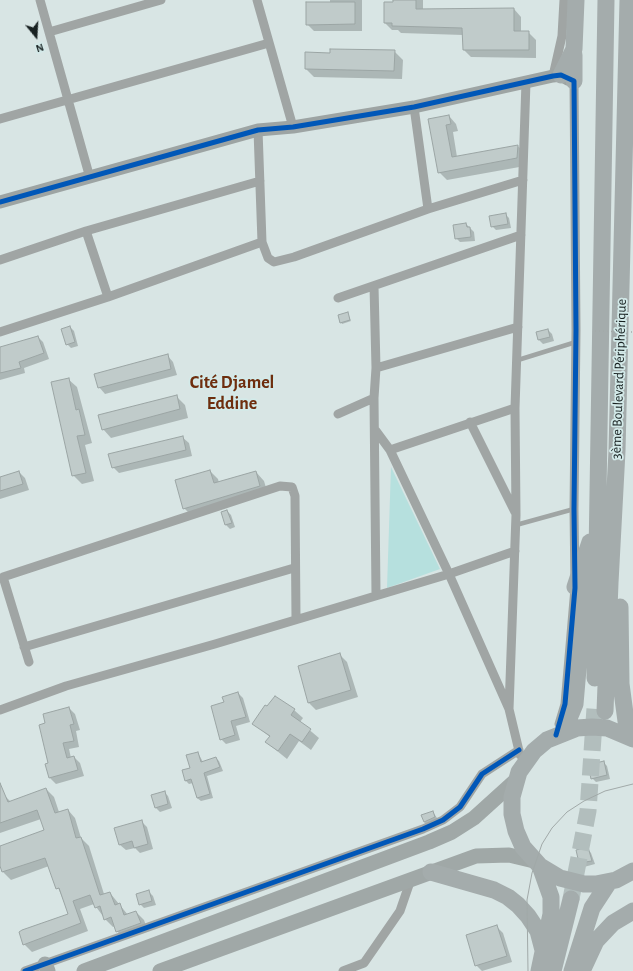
<!DOCTYPE html>
<meta charset="utf-8">
<style>
body{margin:0}
#map{position:relative;width:633px;height:971px;overflow:hidden;background:#d8e5e4;font-family:"Alegreya Sans",sans-serif}
canvas{display:block}
.north{position:absolute;left:16px;top:16px;width:40px;height:40px;-webkit-text-stroke:3px #d3eae9;paint-order:stroke;rotate:162deg;font-size:11px;font-weight:700;line-height:16px;text-align:center;color:#182121}
.north::after{content:'';display:block;margin:auto;width:14px;height:18px;background:#182121;clip-path:polygon(50% 0,100% 100%,50% 72%,0 100%)}
</style>
<div id="map">
<canvas width="633" height="971"></canvas>
<div class="north">N</div>
</div>
<script>
const context = document.querySelector('canvas').getContext('2d');
context.lineJoin = 'round';
function paint(path, color) { context.fillStyle = color; context.fill(path, 'evenodd'); }
const poly = rows => new Path2D(rows.map(r => 'M' + r).join(''));
function stroke(path, color, width, dash) { context.strokeStyle = color; context.lineWidth = width; context.lineCap = dash ? 'butt' : 'round'; context.setLineDash(dash || []); context.stroke(path); }
function label(font, color, halo, rows, align = 'center') {
  context.font = font + ' "Alegreya Sans",sans-serif'; context.lineWidth = 3.5; context.setLineDash([]); context.textBaseline = 'middle'; context.strokeStyle = halo; context.fillStyle = color; for (const [text, x, y, turn = 0] of rows) {
    context.save(); context.translate(x, y); context.rotate((+turn || 0) * Math.PI / 180); context.textAlign = isNaN(turn) ? turn : align; if (halo) context.strokeText(text, 0, 0); context.fillText(text, 0, 0); context.restore();
  }
}
paint(poly([
 [391,467,440,569,387,588]
]), '#b6e0de');
paint(poly([
 [330,0,362,0,362,31,314,31,307,24,330,3],
 [394,0,423,0,423,10,514,9,521,17,521,32,528,32,536,40,536,58,471,57,464,50,463,35,401,33,398,30,392,30,385,23],
 [394,51,403,60,402,79,314,77,306,69,331,54],
 [449,116,456,124,458,131,453,132,457,157,518,146,525,154,525,166,447,180,439,172,429,120],
 [505,214,509,218,511,228,496,230,492,226],
 [466,224,474,232,475,241,460,242,456,238],
 [347,313,351,321,342,324,341,322],
 [70,327,74,331,78,346,71,348,67,344],
 [548,330,552,334,554,341,543,344,539,340],
 [38,337,43,342,49,359,24,368,25,373,0,380,0,348],
 [167,355,173,362,177,375,105,394,99,387],
 [68,379,77,387,92,443,85,445,94,481,82,484,73,475],
 [176,396,185,405,188,418,111,438,103,429],
 [182,437,189,443,192,456,119,473,113,467],
 [210,471,218,479,219,483,256,472,264,481,268,494,193,517,184,508],
 [19,472,25,478,29,490,0,499,0,478],
 [227,511,231,515,235,527,230,529,226,525,222,513],
 [339,654,347,662,358,697,316,710,309,703,299,667],
 [238,693,243,698,250,722,236,726,240,740,226,744,221,739,225,703],
 [69,708,75,714,80,730,76,731,79,747,69,749,71,758,74,757,80,763,84,776,56,784,50,778,46,765,49,764,46,724],
 [294,710,303,718,300,722,319,738,311,750,299,741,287,759,266,742,270,737,254,724],
 [198,753,203,762,216,758,219,761,223,771,207,776,213,798,201,801,197,798,193,783,189,784,186,781,183,771,191,769],
 [603,762,607,766,610,779,596,782,592,778],
 [46,789,54,797,59,812,68,810,75,818,81,838,89,846,104,894,110,893,128,915,136,912,144,920,148,931,124,939,117,931,115,926,113,927,105,919,94,904,80,909,88,931,32,952,24,944,69,914,49,866,11,880,3,872,0,863,0,847,46,831,41,819,0,833,0,798,5,796,11,802],
 [164,792,168,796,172,808,160,812,156,808],
 [433,812,439,821,428,826,424,822],
 [141,821,147,827,153,849,140,853,135,848,126,850,120,845,115,829],
 [587,848,591,853,595,864,584,867,580,863],
 [149,892,153,896,156,905,144,908,140,904],
 [497,927,503,933,512,962,482,971,476,965]
]), '#0003');
const building = poly([
 [393,0,416,0,416,9,514,8,514,31,529,31,529,50,463,50,462,28,392,26,392,23,384,23,384,2,393,2,393,0],
 [306,2,355,2,355,24,306,25,306,2],
 [330,49,395,50,394,71,305,69,305,52,330,53,330,49],
 [449,115,451,124,446,125,452,157,518,145,517,158,438,173,428,119,449,115],
 [506,213,508,224,491,227,489,216,506,213],
 [466,223,467,227,470,227,471,237,455,239,453,225,466,223],
 [348,312,350,320,340,323,338,315,348,312],
 [70,326,75,342,66,345,61,329,70,326],
 [548,329,550,337,538,340,536,332,548,329],
 [38,336,44,353,19,362,21,368,0,373,0,347,38,336],
 [168,354,171,369,98,388,94,374,168,354],
 [69,378,76,410,79,409,85,435,77,436,86,473,72,476,51,382,69,378],
 [177,395,180,409,102,430,98,415,177,395],
 [183,436,186,450,112,468,108,454,183,436],
 [210,470,214,483,256,471,260,486,183,509,175,480,210,470],
 [19,471,23,484,0,491,0,477,19,471],
 [227,510,232,523,225,525,221,512,227,510],
 [340,653,351,690,308,703,298,666,340,653],
 [238,692,246,717,231,721,235,735,220,740,211,706,224,702,222,697,238,692],
 [275,696,295,709,291,715,311,729,302,742,290,734,278,751,265,742,270,736,252,724,265,705,267,706,275,696],
 [69,707,74,724,70,725,74,741,63,743,67,758,74,756,78,770,49,778,45,764,48,763,39,725,45,723,43,714,69,707],
 [198,752,201,762,216,757,220,767,204,773,210,794,197,798,191,779,185,781,182,770,190,768,186,755,198,752],
 [604,761,607,775,591,779,588,765,604,761],
 [0,783,8,802,46,788,55,813,68,809,76,838,81,837,100,895,110,892,115,905,120,903,124,915,136,911,141,923,116,932,111,917,104,920,100,906,95,908,90,895,73,901,81,923,23,945,19,932,22,930,68,914,59,888,56,889,45,858,2,872,0,866,0,846,44,830,37,810,0,823,0,783],
 [165,791,168,804,155,808,151,795,165,791],
 [433,811,435,817,424,822,421,815,433,811],
 [142,820,148,844,134,848,132,841,119,845,114,828,142,820],
 [588,847,592,861,579,863,576,850,588,847],
 [149,890,152,901,139,905,136,894,149,890],
 [497,925,507,956,475,966,466,935,497,925]
]);
paint(building, '#c0cbca');
stroke(building, '#9ba5a4', 1);
stroke(poly([
 [571,899,588,811,595,708]
]), '#b2bebd', 17, [17, 8]);
stroke(poly([
 [518,360,576,342],
 [516,525,574,509]
]), '#a0a5a4', 4.5);
stroke(poly([
 [40,0,90,178],
 [257,0,293,127],
 [49,32,161,0],
 [553,76,562,36,564,0],
 [414,107,428,209],
 [0,119,269,43],
 [258,130,262,242,268,258,274,262,294,257,428,209,523,180],
 [86,231,108,297],
 [0,260,86,231,260,181],
 [374,286,376,368,374,398,376,595],
 [338,298,521,235],
 [0,332,108,297,262,242],
 [376,368,518,327],
 [338,414,374,398],
 [470,422,515,512],
 [376,431,390,450,449,574,509,709,520,755],
 [390,450,515,408],
 [24,647,294,568],
 [29,662,3,577,280,486,292,487,295,496,296,619],
 [509,709,516,515,515,408,526,82],
 [0,710,66,686,215,644,449,574,515,551],
 [559,724,565,704,575,588,574,509,576,330,574,81],
 [25,971,423,829,443,820,460,807,482,774,519,750],
 [343,971,364,963,400,911,411,879]
]), '#a0a5a4', 9);
stroke(poly([
 [0,202,258,130,293,127,414,107,553,76,561,75,568,79]
]), '#9da4a3', 13);
stroke(poly([
 [45,964,48,971],
 [84,971,429,842,452,832,474,818,516,780],
 [160,971,476,856,509,855,534,861]
]), '#a0a8a7', 15);
stroke(poly([
 [561,75,574,49,576,0],
 [574,81,574,55],
 [575,587,590,542],
 [620,607,621,684,626,721,633,737],
 [595,678,606,0],
 [605,711,610,583,617,451,628,0],
 [563,733,575,704,586,576],
 [633,739,607,728,592,727,577,728,547,740,534,751,519,772,512,797,512,814,516,831,523,847,540,866,560,878,584,884,596,884,616,880,633,871],
 [431,872,494,890,508,897,518,905,528,916,538,931,543,950],
 [539,971,551,914,551,897,540,866],
 [553,971,571,899],
 [572,971,592,908,609,882],
 [582,971,596,941,613,923,633,911]
]), '#a4acac', 17);
stroke(poly([
 [528,971,527,900,532,873,542,844,552,828,567,812,584,801,605,791,633,784]
]), '#a1a9a8', 1);
stroke(poly([
 [595,331,632,332]
]), '#a3aaa9', 1.5, [1, 3]);
stroke(poly([
 [0,202,258,130,293,127,414,107,553,76,561,75,574,81,576,330,574,509,575,588,565,704,556,735],
 [25,971,423,829,443,820,460,807,482,774,519,750]
]), '#0057b8', 5);
label('14px', '#182121', '#d3eae9', [
 ["3ème Boulevard Périphérique",619,379,-88]
]);
label('bold 18px', '#6e2e0e', '#d3eae9', [
 ["Cité Djamel",232,383],
 ["Eddine",232,404]
]);
</script>
